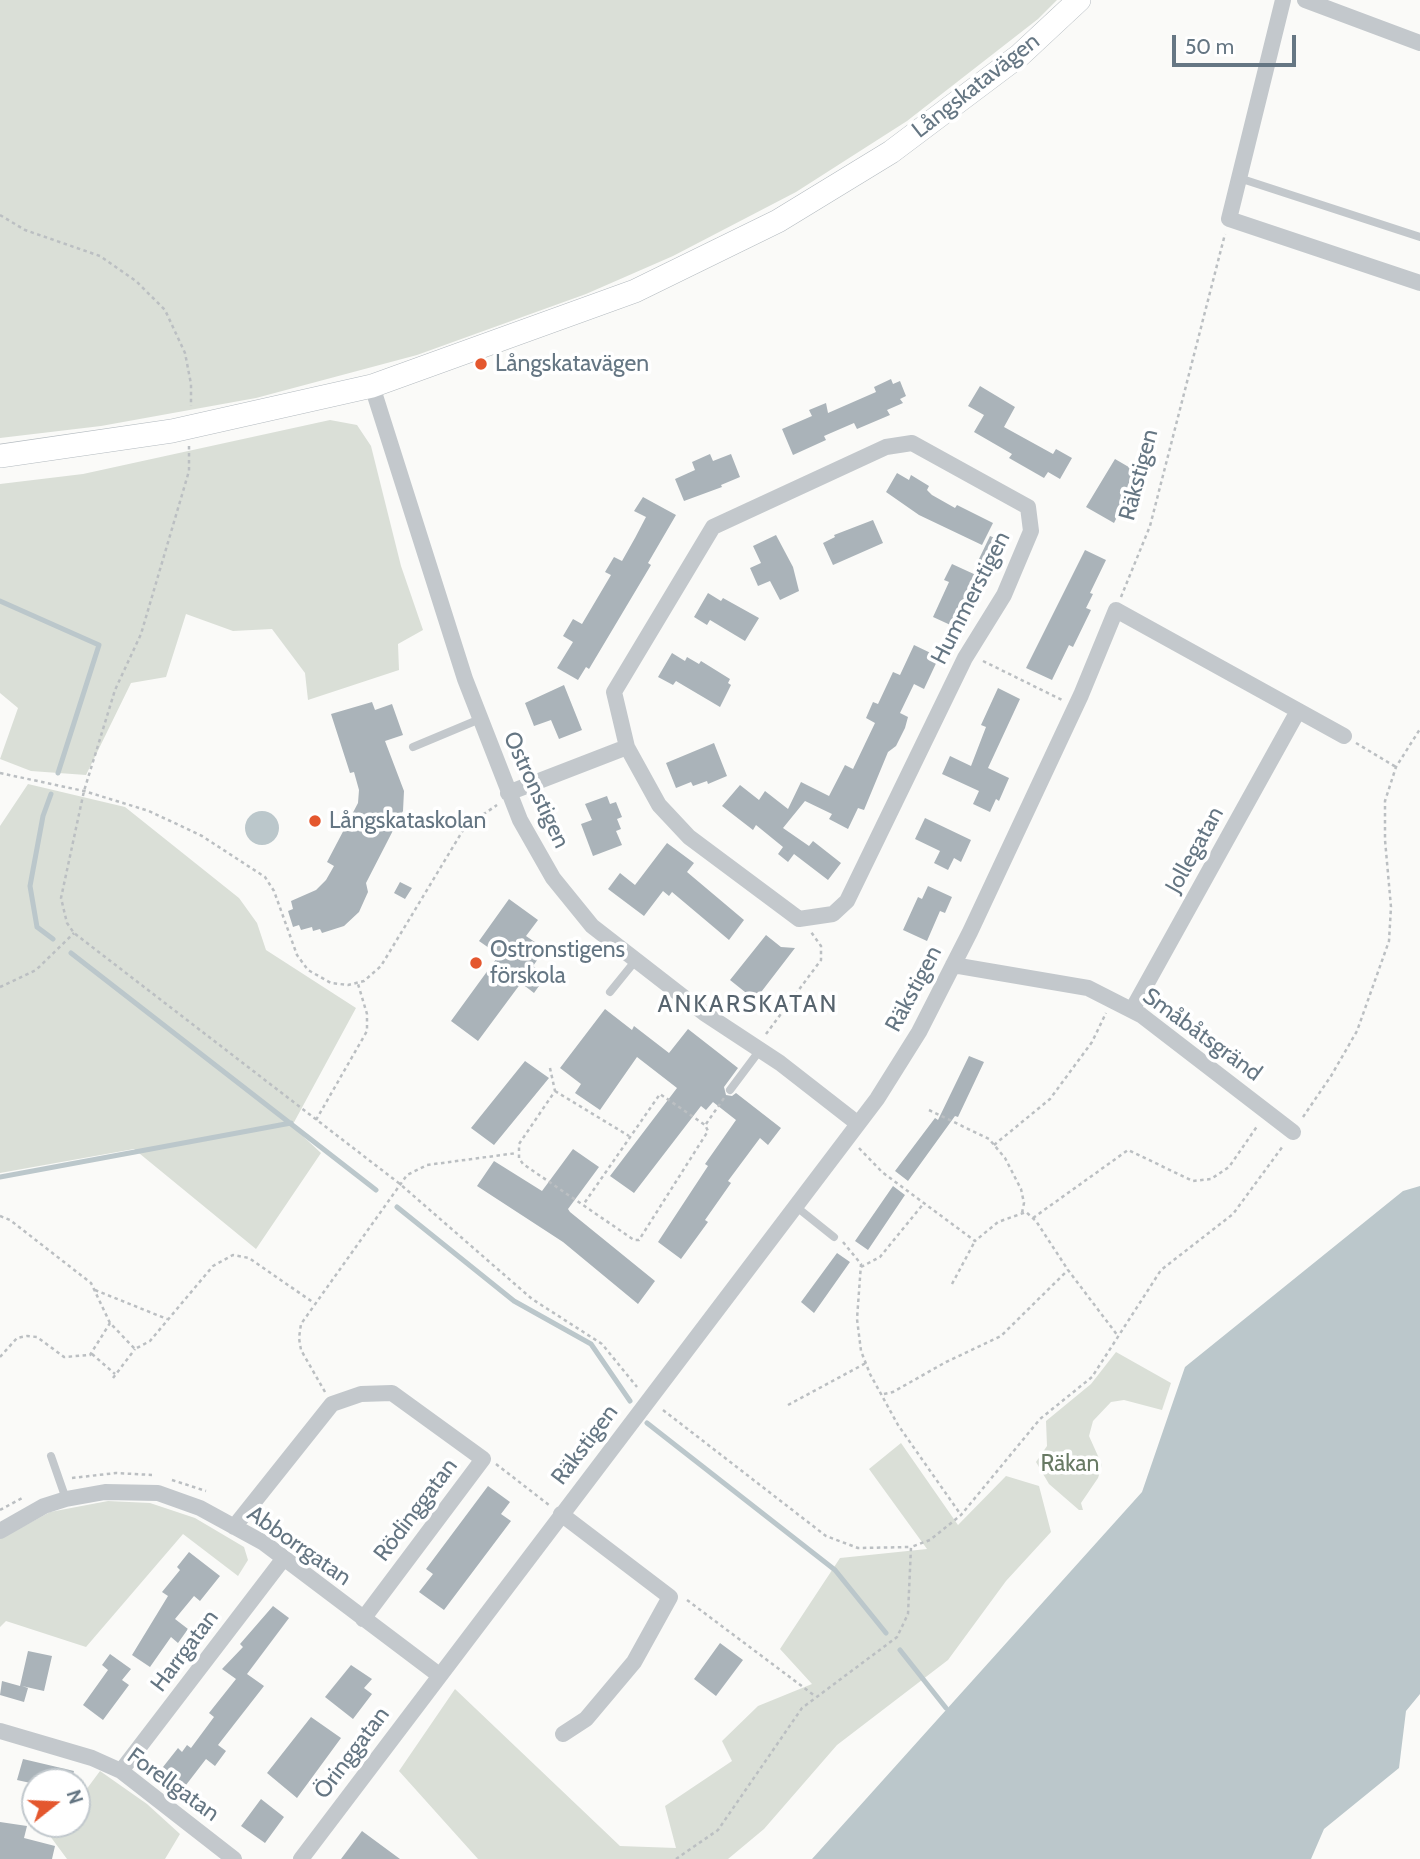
<!DOCTYPE html>
<meta charset="utf-8">
<style>
body{margin:0}
#map{position:relative;width:1420px;height:1859px;overflow:hidden;background:#fafaf8;font-family:Cabin,sans-serif}
canvas{display:block}
.north{position:absolute;left:21px;top:1768px;width:70px;height:70px;box-sizing:border-box;background:#fff;border:2px solid #c1c8cd;border-radius:50%;rotate:72deg;font-size:19px;font-weight:700;line-height:28px;text-align:center;color:#657683}
.north::after{content:'';display:block;margin:auto;width:24px;height:32px;background:#e4572e;clip-path:polygon(50% 0,100% 100%,50% 72%,0 100%)}
.scale{position:absolute;left:1172px;top:35px;width:124px;height:32px;box-sizing:border-box;border:4px solid #657683;border-top:0;padding-left:9px;font-size:21px;line-height:24px;white-space:nowrap;color:#657683;-webkit-text-stroke:5px #fff;paint-order:stroke}
</style>
<div id="map">
<canvas width="1420" height="1859"></canvas>
<div class="north">N</div>
<div class="scale">50 m</div>
</div>
<script>
const context = document.querySelector('canvas').getContext('2d');
context.lineJoin = 'round';
function paint(path, color) { context.fillStyle = color; context.fill(path, 'evenodd'); }
const poly = rows => new Path2D(rows.map(r => 'M' + r).join(''));
function stroke(path, color, width, dash) { context.strokeStyle = color; context.lineWidth = width; context.lineCap = dash ? 'butt' : 'round'; context.setLineDash(dash || []); context.stroke(path); }
function label(font, color, halo, rows, align = 'center') {
  context.font = font + ' Cabin,sans-serif'; context.lineWidth = 7; context.setLineDash([]); context.textBaseline = 'middle'; context.strokeStyle = halo; context.fillStyle = color; for (const [text, x, y, turn = 0] of rows) {
    context.save(); context.translate(x, y); context.rotate((+turn || 0) * Math.PI / 180); context.textAlign = isNaN(turn) ? turn : align; if (halo) context.strokeText(text, 0, 0); context.fillText(text, 0, 0); context.restore();
  }
}
paint(poly([
 [0,0,1057,0,1038,19,907,121,796,192,673,256,586,294,417,355,256,398,101,426,0,438],
 [330,420,357,425,371,446,401,566,423,630,398,644,399,670,308,700,305,673,272,629,233,631,186,614,166,677,131,683,86,775,31,771,0,759,18,708,0,693,0,484,83,474],
 [28,784,125,807,239,898,257,923,266,950,356,1008,292,1126,321,1153,256,1249,134,1149,0,1173,0,826],
 [1116,1352,1171,1383,1162,1410,1124,1400,1111,1402,1093,1421,1089,1436,1102,1465,1098,1478,1081,1503,1083,1510,1079,1510,1049,1484,1036,1462,1047,1446,1046,1421,1091,1384],
 [901,1443,958,1525,1006,1476,1039,1486,1051,1532,1006,1581,948,1660,837,1745,764,1829,728,1859,478,1859,399,1771,455,1689,620,1846,676,1848,665,1806,732,1761,722,1741,758,1706,812,1684,780,1649,840,1558,927,1549,869,1469],
 [108,1501,150,1503,195,1518,244,1547,248,1560,238,1576,183,1534,86,1647,6,1621,0,1627,0,1539,50,1512],
 [100,1771,147,1804,180,1834,165,1859,67,1859,50,1836,60,1824,77,1824,77,1802]
]), '#dadfd7');
paint(poly([
 '245 828a17 17 0 1 1 34 0a17 17 0 1 1-34 0Z',
 [1420,1186,1420,1694,1406,1711,1399,1768,1324,1829,1311,1859,812,1859,1142,1492,1185,1367,1403,1191]
]), '#bbc7cb');
stroke(poly([
 [0,601,99,645,58,773],
 [51,794,43,816,30,886,37,927,53,939],
 [71,953,376,1190],
 [0,1177,291,1123],
 [397,1207,514,1301,591,1344,630,1401],
 [647,1423,835,1570,886,1633],
 [900,1650,946,1708]
]), '#bbc7cb', 5);
paint(poly([
 [891,379,893,384,900,381,906,396,900,399,903,403,887,410,890,415,857,429,854,423,824,436,826,440,793,455,782,429,812,416,809,410,826,403,828,413,876,392,874,387],
 [980,386,1015,407,1004,427,1053,454,1056,449,1072,458,1060,479,1048,472,1044,478,1009,458,1012,454,974,432,984,415,968,406],
 [710,454,713,461,731,454,740,477,721,485,722,487,684,501,675,479,695,470,692,462],
 [1115,459,1139,473,1114,523,1086,507],
 [897,473,909,480,911,475,929,486,927,490,932,495,955,508,957,505,993,523,982,545,919,515,886,492],
 [643,497,676,515,648,563,651,565,589,669,586,667,578,680,557,668,573,642,563,636,573,619,582,624,611,575,605,572,614,557,622,561,635,538,646,517,634,511],
 [873,520,883,543,833,565,823,543,835,537,834,535],
 [776,535,793,567,799,591,780,600,770,581,758,586,750,568,761,563,753,546],
 [990,536,1002,541,992,564,979,559],
 [1085,550,1106,560,1090,593,1093,594,1086,608,1091,610,1073,647,1069,645,1052,680,1026,668],
 [952,564,976,575,970,588,975,590,957,628,933,617,949,582,944,580],
 [708,593,721,601,723,598,759,618,745,641,710,620,707,625,694,617],
 [914,645,939,657,924,689,914,684,900,713,908,717,905,728,896,746,888,752,864,810,858,808,848,829,829,819,832,814,805,801,783,828,809,846,813,841,841,863,828,880,794,854,788,862,778,854,783,847,756,825,753,830,722,806,740,785,759,800,765,791,788,809,801,782,829,796,845,765,853,769,875,723,866,718,873,702,878,704,893,672,900,675],
 [672,653,685,661,687,657,699,664,701,661,730,679,728,683,731,685,720,707,676,681,673,685,658,677],
 [564,685,582,730,559,739,551,720,534,726,525,703],
 [998,688,1020,699,988,768,1009,778,999,801,996,799,990,812,973,804,979,791,942,774,950,756,971,766,986,727,981,725],
 [372,702,375,710,392,704,403,735,385,741,404,791,403,811,366,883,368,892,359,912,344,926,322,933,320,929,313,931,312,927,301,930,299,925,293,927,288,911,293,909,291,901,316,890,326,880,334,866,327,862,358,803,359,790,354,772,350,773,331,714],
 [714,743,727,776,708,784,707,781,693,786,691,782,676,788,666,763],
 [607,796,610,804,616,802,622,817,617,819,621,829,616,831,622,845,593,856,581,824,592,820,585,804],
 [925,818,971,840,961,862,954,858,948,870,934,863,940,851,915,839],
 [667,843,694,863,687,872,744,920,729,940,672,892,669,896,663,891,644,916,608,889,620,873,635,885],
 [400,882,412,888,405,899,394,893],
 [928,886,952,897,945,913,940,911,927,941,903,930,918,897,922,899],
 [509,899,538,920,526,936,545,949,533,966,546,976,534,993,521,983,478,1041,451,1021,499,955,479,941],
 [766,935,781,947,795,948,755,1000,730,980],
 [605,1009,632,1030,634,1026,669,1053,688,1029,738,1068,724,1087,726,1095,732,1096,736,1093,781,1128,768,1145,760,1138,728,1181,731,1183,705,1220,708,1222,681,1259,658,1242,708,1166,705,1164,736,1120,713,1102,706,1110,701,1106,634,1193,610,1176,677,1088,637,1057,600,1110,575,1093,581,1084,560,1068],
 [969,1056,984,1062,958,1117,955,1116,908,1181,895,1171,935,1118,938,1120],
 [525,1061,549,1078,494,1145,471,1128],
 [573,1149,599,1167,568,1209,570,1212,655,1281,638,1304,563,1242,477,1186,494,1161,542,1191],
 [893,1186,905,1195,868,1250,855,1241],
 [837,1253,850,1262,814,1313,801,1302],
 [488,1486,510,1502,501,1514,511,1521,444,1610,419,1592,433,1574,426,1569],
 [189,1552,220,1576,200,1601,194,1596,175,1619,188,1629,178,1643,171,1637,150,1667,132,1655,168,1596,162,1592,180,1570,177,1567],
 [273,1606,289,1618,247,1674,264,1686,218,1745,226,1751,215,1766,206,1759,186,1785,163,1767,178,1748,182,1752,187,1745,191,1748,214,1717,209,1713,236,1679,222,1669,243,1647,240,1644],
 [720,1643,743,1660,716,1696,694,1679],
 [28,1651,52,1656,44,1691,22,1686,28,1688,24,1702,0,1695,2,1681,20,1686],
 [110,1654,131,1669,122,1680,129,1685,103,1720,83,1705,108,1670,102,1665],
 [351,1665,372,1679,364,1688,372,1694,353,1719,325,1697],
 [311,1717,341,1738,297,1798,267,1773],
 [23,1759,74,1771,71,1782,35,1784,17,1780],
 [261,1799,284,1817,265,1843,241,1826],
 [0,1822,27,1826,24,1838,55,1846,52,1859,0,1859],
 [362,1831,400,1859,341,1859]
]), '#aab3b9');
const secondary = poly([
 [0,456,172,431,372,386,635,291,778,221,891,152,1020,55,1079,0]
]);
stroke(secondary, '#b3babf', 24);
stroke(poly([
 [0,215,25,230,100,256,136,281,165,310,185,353,191,384,191,406],
 [189,446,189,471,141,634,115,690,84,791,61,898,67,923,74,933,400,1184,532,1299,602,1344,637,1387],
 [1121,597,1150,526,1225,234],
 [983,661,1062,700],
 [1356,743,1396,767],
 [0,773,84,791,149,811,202,836,265,877,274,891,297,955,308,970,331,983,348,985,364,981,381,966,465,827,497,805],
 [0,987,36,970,74,933],
 [766,1034,821,960,821,946,811,932],
 [550,1068,555,1091,519,1144,519,1158,523,1164,583,1205,634,1240,639,1240,708,1131,705,1125,660,1094,583,1205],
 [555,1091,629,1136],
 [929,1110,989,1139,1005,1158,1021,1189,1024,1203,1022,1213],
 [1303,1117,1331,1076,1357,1031,1389,941,1391,907,1385,840,1385,801,1396,767,1420,729],
 [316,1120,367,1031,367,1014,358,984],
 [706,1124,724,1098],
 [994,1145,1050,1099,1092,1042,1106,1013],
 [859,1148,882,1172,975,1241,998,1222,1026,1212,1036,1221,1068,1270,1118,1336],
 [0,1216,10,1220,91,1283,110,1323,135,1349,150,1341,213,1266,233,1255,249,1258,314,1303],
 [1033,1218,1128,1150,1193,1181,1211,1179,1229,1167,1258,1125],
 [843,1242,861,1264,857,1319,861,1351,870,1374,898,1425,961,1515],
 [861,1267,880,1257,924,1203],
 [952,1284,975,1241],
 [95,1290,167,1319],
 [92,1354,115,1374],
 [0,1357,17,1338,27,1336,37,1337,64,1357,90,1355,110,1323],
 [113,1378,135,1349],
 [325,1392,301,1350,299,1338,301,1324,407,1175,427,1165,517,1153],
 [884,1394,893,1392,946,1362,1001,1336,1068,1270],
 [788,1405,866,1363],
 [663,1410,826,1536,858,1548,911,1547],
 [496,1464,549,1505],
 [72,1478,116,1473,152,1475],
 [172,1480,206,1491],
 [0,1510,24,1497],
 [687,1600,815,1696],
 [676,1859,718,1830,802,1708,897,1637,908,1614,911,1547,930,1540,961,1515,1040,1419,1092,1377,1161,1270,1233,1214,1283,1146]
]), '#bbbfc2', 2.5, [3.5, 3.5]);
stroke(poly([
 [1239,178,1420,237],
 [413,747,480,719],
 [610,992,636,960],
 [730,1090,760,1050],
 [794,1205,834,1237],
 [51,1456,66,1499]
]), '#c3c8cc', 8);
stroke(poly([
 [1283,0,1229,219,1420,283],
 [1305,0,1420,43],
 [372,386,465,679,520,820,553,878,592,926,704,1013,780,1063,857,1123],
 [508,793,627,747,614,692,713,527,886,447,912,443,1028,507,1031,531,1004,595,965,658,847,901,833,914,799,919,689,837,659,805,627,747],
 [953,965,1088,988,1141,1015,1293,1132],
 [1132,1010,1298,711],
 [561,1514,670,1597,634,1662,586,1719,563,1734],
 [234,1527,332,1404,361,1394,392,1393,483,1459,363,1619],
 [0,1531,44,1506,66,1499,105,1492,158,1493,200,1508,264,1543,439,1675],
 [0,1731,92,1758,121,1771,234,1859],
 [121,1771,284,1558],
 [301,1859,877,1099,919,1032,970,932,1081,695,1116,610,1344,736]
]), '#c3c8cc', 16);
stroke(secondary, '#fff', 23);
for (const [x, y, r, color] of [
 [481,364,7,"#e4572e"],
 [315,821,7,"#e4572e"],
 [476,963,7,"#e4572e"]
]) { const dot = new Path2D(); dot.arc(x, y, r, 0, 2 * Math.PI); context.fillStyle = color; context.fill(dot); stroke(dot, '#fff', 2.5); }
label('23px', '#657683', '#fff', [
 ["Långskatavägen",976,86,-38],
 ["Räkstigen",1139,475,-75],
 ["Hummerstigen",971,598,-63],
 ["Ostronstigen",536,790,65],
 ["Jollegatan",1195,850,-61],
 ["Räkstigen",914,989,-62],
 ["Småbåtsgränd",1202,1035,36],
 ["Räkstigen",585,1445,-53],
 ["Rödinggatan",416,1510,-53],
 ["Abborrgatan",299,1546,35],
 ["Harrgatan",185,1651,-53],
 ["Öringgatan",352,1753,-53],
 ["Forellgatan",173,1785,36]
]);
label('23px', '#657683', '#fff', [
 ["Långskatavägen",495,364],
 ["Långskataskolan",329,821],
 ["Ostronstigens",490,950],
 ["förskola",490,976]
], 'left');
label('23px', '#687a64', '#fff', [
 ["Räkan",1070,1464]
]);
context.letterSpacing = '2px';
label('24px', '#57646e', '#fff', [
 ["ANKARSKATAN",748,1005]
]);
context.letterSpacing = '0px';
</script>
